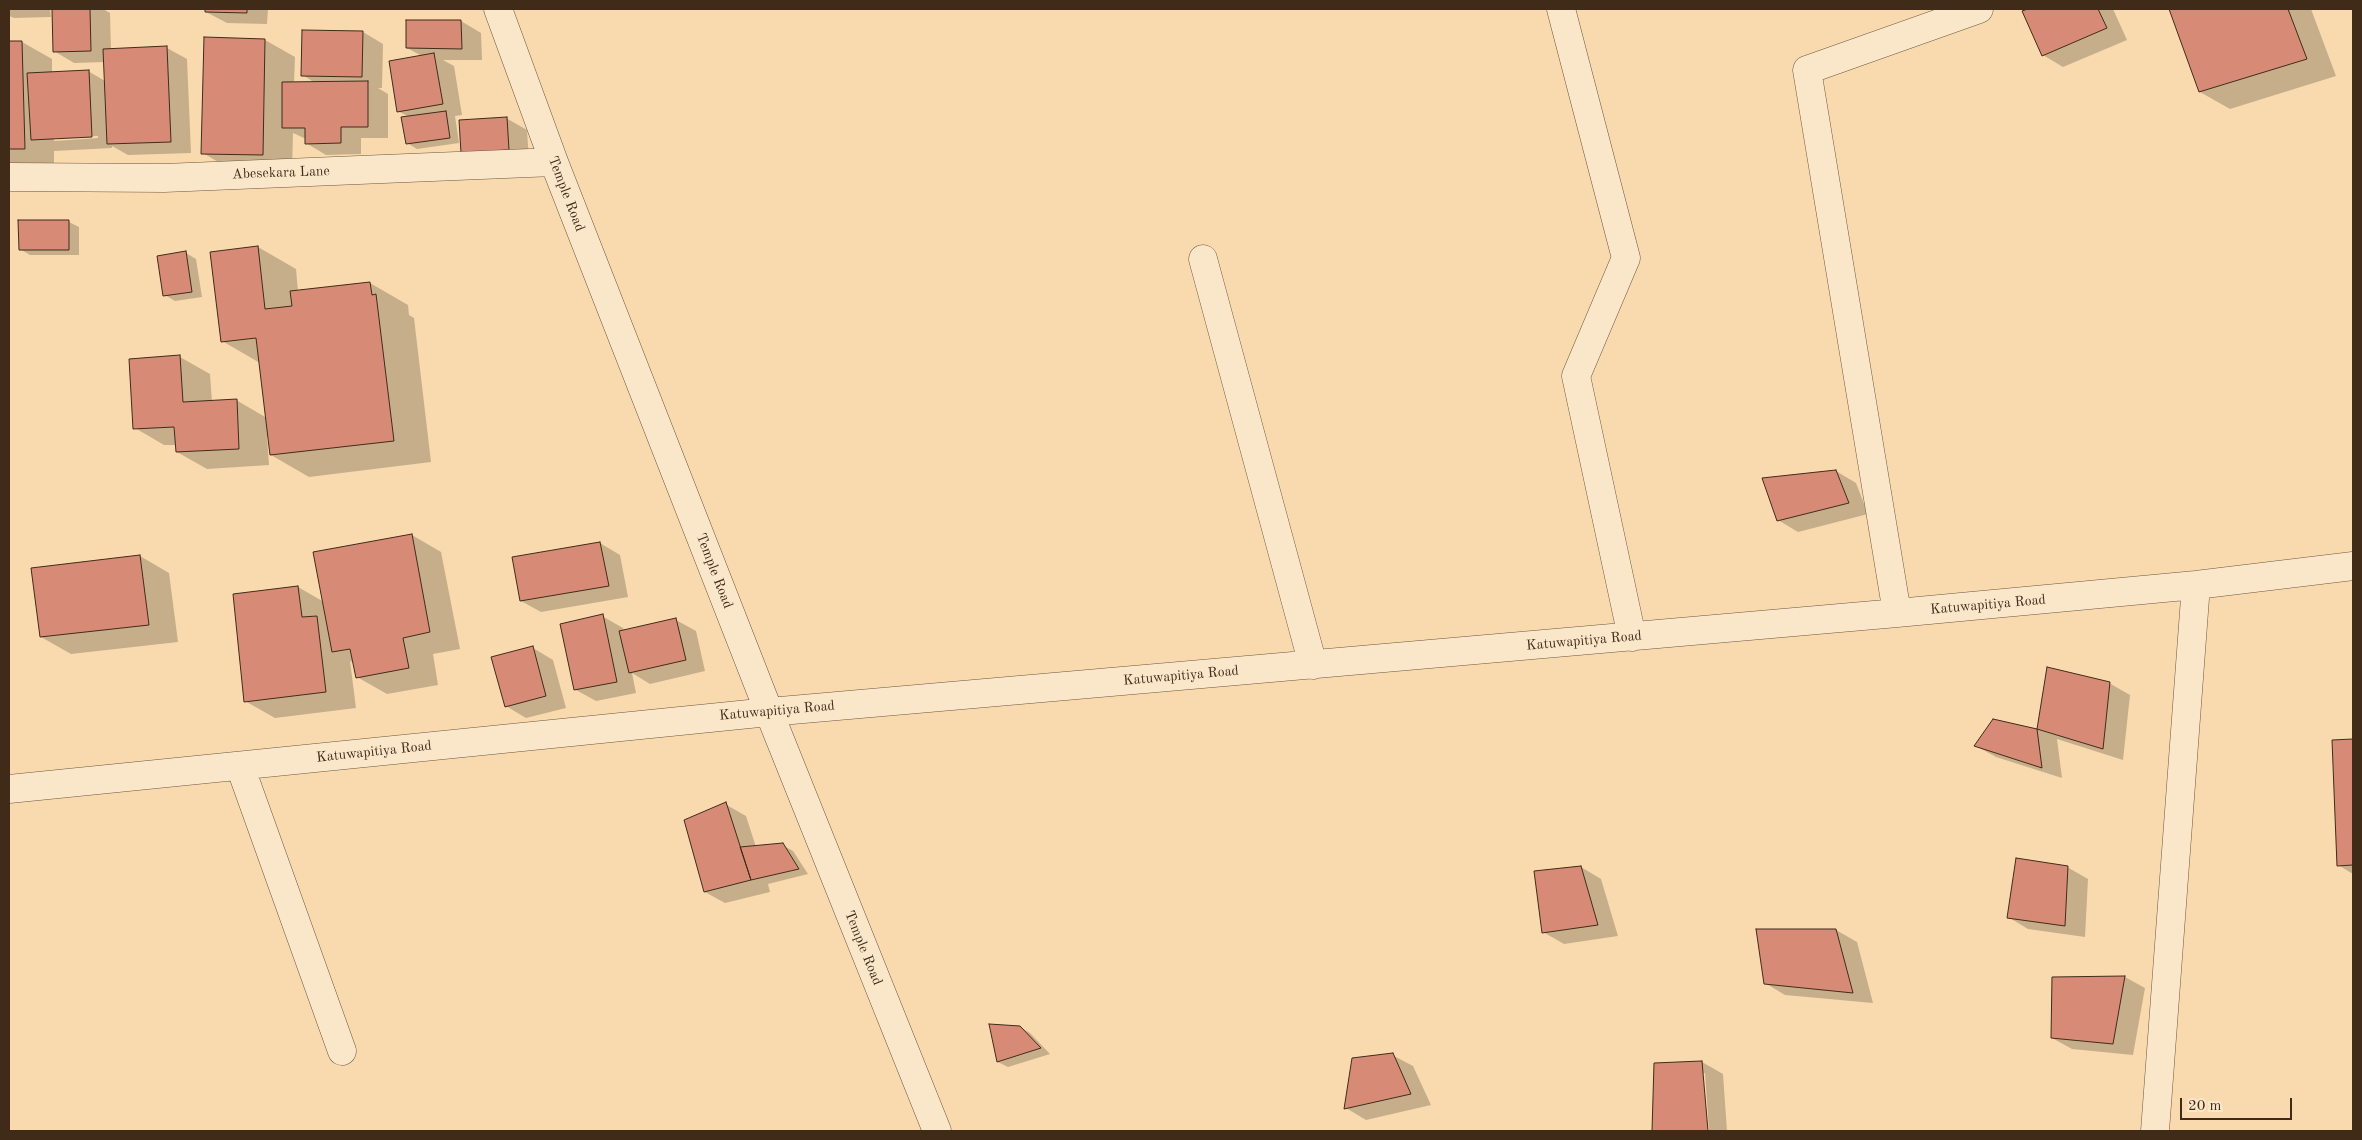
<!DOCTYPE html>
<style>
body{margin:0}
#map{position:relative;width:2362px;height:1140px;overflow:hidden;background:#f8daae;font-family:"Old Standard TT",serif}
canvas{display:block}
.frame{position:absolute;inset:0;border:10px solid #402b18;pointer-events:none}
.scale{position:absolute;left:2180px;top:1098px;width:112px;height:22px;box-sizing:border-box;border:2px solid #402b18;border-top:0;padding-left:6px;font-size:15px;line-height:18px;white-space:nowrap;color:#402b18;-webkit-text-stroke:4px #fae7ca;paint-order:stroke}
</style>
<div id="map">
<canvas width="2362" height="1140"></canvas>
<div class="frame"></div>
<div class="scale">20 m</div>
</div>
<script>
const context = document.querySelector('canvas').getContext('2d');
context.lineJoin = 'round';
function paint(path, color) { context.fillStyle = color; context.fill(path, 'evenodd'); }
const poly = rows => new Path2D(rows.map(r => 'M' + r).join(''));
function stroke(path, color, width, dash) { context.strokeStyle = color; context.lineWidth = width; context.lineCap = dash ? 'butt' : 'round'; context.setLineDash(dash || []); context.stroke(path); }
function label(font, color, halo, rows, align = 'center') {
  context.font = font + ' "Old Standard TT",serif'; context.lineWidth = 4; context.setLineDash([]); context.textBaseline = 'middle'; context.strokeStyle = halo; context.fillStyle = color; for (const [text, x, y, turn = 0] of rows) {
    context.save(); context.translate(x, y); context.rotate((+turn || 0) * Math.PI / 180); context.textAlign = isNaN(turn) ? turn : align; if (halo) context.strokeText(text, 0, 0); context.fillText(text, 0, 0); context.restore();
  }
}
paint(poly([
 [9,9,50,9,51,17,14,18,9,16],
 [53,9,105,9,103,9,110,13,111,50,167,48,187,59,191,153,128,155,112,146,112,148,54,151,54,165,9,166,9,42,22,42,52,59,52,73,88,71,105,81,105,62,74,63,54,51],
 [98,136,98,138,54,141,54,138],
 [206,9,268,9,267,24,227,23,206,12],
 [2032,9,2113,9,2127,40,2063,67,2043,55,2023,12],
 [2170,9,2311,9,2336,76,2230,109,2200,92],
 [461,21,481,33,482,60,443,60,454,66,462,115,455,116,459,143,417,149,407,143,409,117,398,111,422,56,407,48],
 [363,32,383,44,382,88,378,88,388,94,388,138,361,138,361,154,326,155,306,143,306,139,293,133,292,171,232,170,203,153,206,38,265,40,295,57,294,83,315,83,303,75],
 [506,118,527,130,529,161,483,164],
 [69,222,79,227,79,255,30,255,20,249],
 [258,247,296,269,298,291,370,283,408,305,409,315,414,318,431,462,309,477,271,455,269,436,267,436,269,465,207,469,177,452,176,445,164,445,135,428,180,357,210,374,212,402,236,400,267,418,260,363,222,341],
 [186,253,196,259,202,297,175,301,165,295],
 [1836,471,1856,483,1868,514,1798,532,1778,520],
 [412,535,441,552,460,649,433,654,438,685,387,694,357,677,354,663,350,661,356,708,275,718,245,701,298,587,324,602],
 [600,543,620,555,628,597,541,612,521,601],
 [140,556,169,573,178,642,71,654,41,637],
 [602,616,623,628,624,631,676,620,696,631,705,671,650,684,632,673,636,693,596,701,576,690],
 [533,648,553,660,566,708,526,718,506,706],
 [2048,669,2109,683,2130,695,2123,760,2057,739,2062,778,1996,757,1976,746,1993,721,2038,730],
 [2353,740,2353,874,2338,865,2334,741],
 [725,804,746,816,756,847,782,845,793,851,808,874,768,884,770,892,725,903,705,892],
 [1581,867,1601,879,1618,936,1564,944,1543,932],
 [2067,867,2088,879,2085,937,2028,929,2008,917],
 [1836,930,1857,942,1873,1003,1785,995,1765,983],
 [2125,977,2145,988,2133,1055,2072,1049,2052,1038],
 [991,1025,1020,1027,1030,1033,1050,1054,1008,1067,998,1062],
 [1392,1055,1413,1066,1431,1105,1366,1120,1346,1108],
 [1702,1062,1723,1074,1727,1131,1709,1131,1705,1073,1702,1073,1707,1131,1654,1131,1655,1064]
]), '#0003');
const building = poly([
 [52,9,90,9,91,51,53,52,52,9],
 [205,9,247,9,247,13,205,12,205,9],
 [2028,9,2098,9,2107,28,2042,56,2022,11,2028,9],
 [2169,9,2288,9,2307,59,2199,92,2169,9],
 [406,20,461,20,462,49,406,48,406,20],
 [302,30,363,31,362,77,301,76,302,30],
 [204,37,265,39,263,155,201,154,204,37],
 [9,41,22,41,25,149,9,149,9,41],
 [167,46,171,142,107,144,103,49,167,46],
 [434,53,443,104,397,112,389,61,434,53],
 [89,70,92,137,31,140,27,73,89,70],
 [368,81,368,127,341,127,341,143,305,144,305,128,282,128,282,82,368,81],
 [446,111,450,138,406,144,401,117,446,111],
 [507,117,509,150,461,153,459,120,507,117],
 [18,220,69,220,69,250,19,250,18,220],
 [258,246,265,309,292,306,290,291,370,282,372,295,376,294,394,441,270,455,256,338,221,342,210,252,258,246],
 [186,251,192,292,163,296,157,256,186,251],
 [180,355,183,402,237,399,239,449,176,452,174,427,133,429,129,359,180,355],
 [1836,470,1849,503,1777,521,1762,478,1836,470],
 [412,534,430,632,403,638,409,668,356,678,350,649,332,652,313,552,412,534],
 [600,542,609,586,520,601,512,557,600,542],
 [140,555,149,625,40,637,31,568,140,555],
 [298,586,302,617,317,616,326,692,244,702,233,594,298,586],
 [603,614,617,682,574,690,560,624,603,614],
 [676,618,686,660,629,673,619,631,676,618],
 [533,646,546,696,505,707,491,657,533,646],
 [2047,667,2110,682,2103,749,2037,729,2047,667],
 [1993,719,2037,729,2042,768,1974,746,1993,719],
 [2353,739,2353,865,2337,866,2332,740,2353,739],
 [726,802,751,880,704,892,684,820,726,802],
 [783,843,799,869,751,880,740,847,783,843],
 [2016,858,2068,866,2065,926,2007,918,2016,858],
 [1581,866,1598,925,1542,933,1534,871,1581,866],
 [1756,929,1836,929,1853,993,1764,984,1756,929],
 [2125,976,2113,1044,2051,1038,2052,977,2125,976],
 [989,1024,1020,1026,1041,1048,997,1062,989,1024],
 [1393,1053,1411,1094,1344,1109,1352,1058,1393,1053],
 [1702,1061,1708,1131,1652,1131,1654,1063,1702,1061]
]);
paint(building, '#d78b76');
stroke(building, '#402b18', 1);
const minor = poly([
 [498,9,554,162,769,712,937,1131],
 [1561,9,1626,258,1576,376,1632,637],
 [9,177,164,178,554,162],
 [1203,259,1313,665],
 [1897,613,1807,70,1979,9],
 [240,766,342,1051],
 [9,789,769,712,1897,613,2196,585,2353,566],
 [2155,1131,2196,585]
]);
stroke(minor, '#6e573e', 29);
stroke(minor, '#fae7ca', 28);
label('14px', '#402b18', '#fae7ca', [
 ["Abesekara Lane",281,173,-2],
 ["Temple Road",566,194,69],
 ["Temple Road",714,571,69],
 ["Katuwapitiya Road",1988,605,-5],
 ["Katuwapitiya Road",1584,641,-5],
 ["Katuwapitiya Road",1181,676,-5],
 ["Katuwapitiya Road",777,711,-5],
 ["Katuwapitiya Road",374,752,-6],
 ["Temple Road",863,948,68]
]);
</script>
